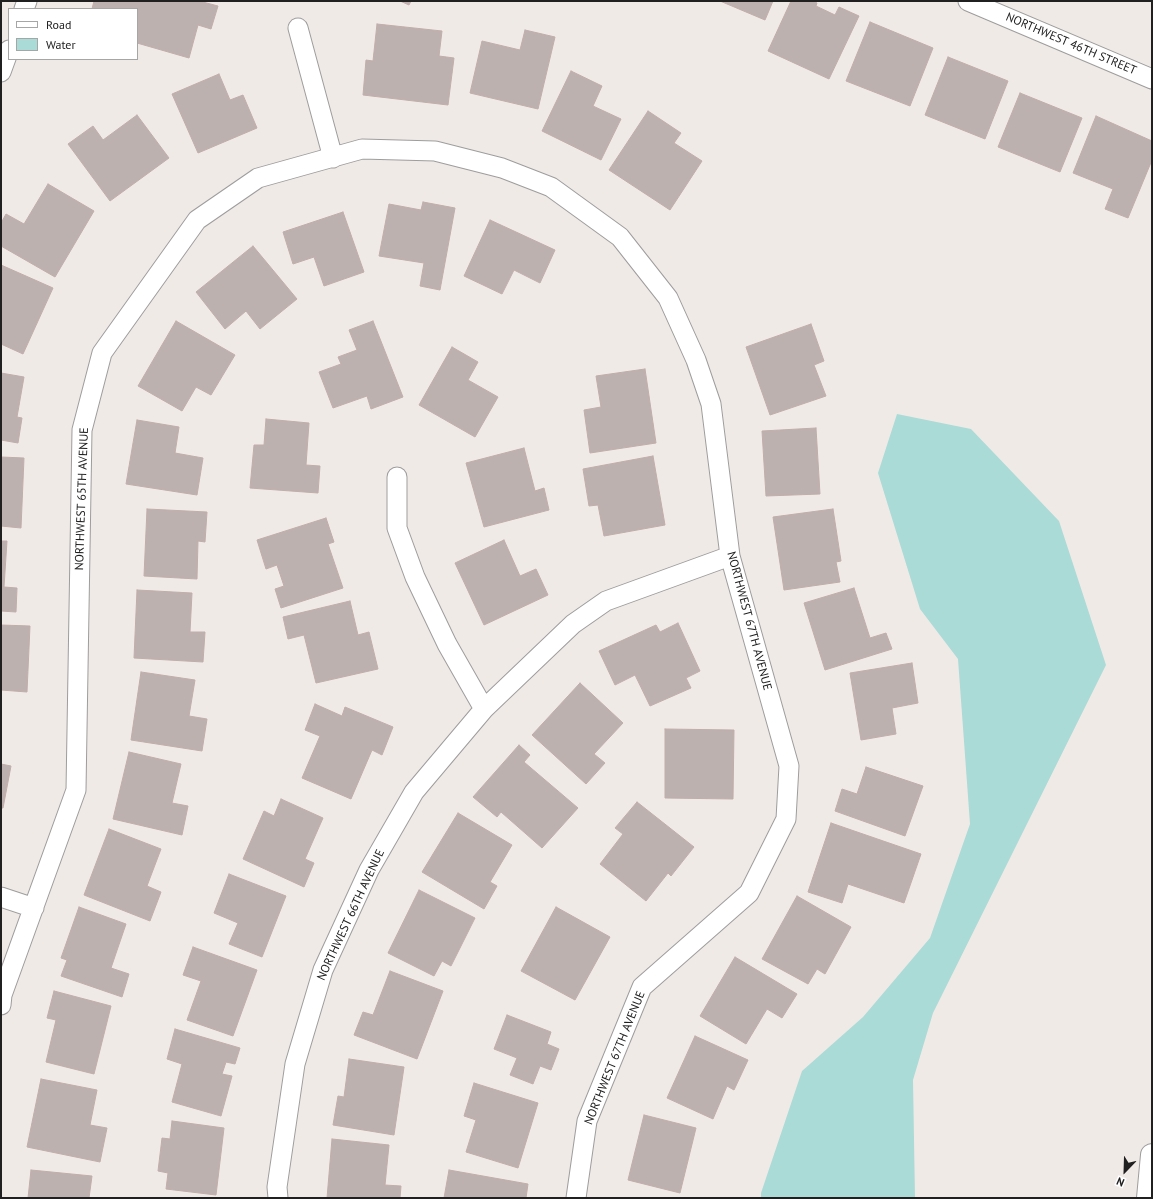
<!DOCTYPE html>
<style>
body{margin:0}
#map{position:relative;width:1153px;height:1199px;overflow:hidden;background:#f0eae7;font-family:"PT Sans",sans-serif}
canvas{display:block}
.frame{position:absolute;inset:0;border:2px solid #202020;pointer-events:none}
.legend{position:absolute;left:8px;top:8px;width:130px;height:52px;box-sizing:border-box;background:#fff;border:1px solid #a6a6a6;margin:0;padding:5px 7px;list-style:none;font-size:12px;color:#202020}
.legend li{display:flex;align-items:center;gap:8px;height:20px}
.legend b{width:20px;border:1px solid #a6a6a6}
.north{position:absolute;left:1105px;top:1151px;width:40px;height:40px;-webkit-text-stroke:3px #fff;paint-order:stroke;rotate:203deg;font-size:11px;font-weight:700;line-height:16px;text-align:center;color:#202020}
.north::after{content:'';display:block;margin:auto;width:14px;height:18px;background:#202020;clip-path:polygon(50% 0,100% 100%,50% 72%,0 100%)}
</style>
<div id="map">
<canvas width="1153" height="1199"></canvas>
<div class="frame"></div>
<ul class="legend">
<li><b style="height:5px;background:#fff"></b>Road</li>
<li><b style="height:11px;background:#aadbd7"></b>Water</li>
</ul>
<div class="north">N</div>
</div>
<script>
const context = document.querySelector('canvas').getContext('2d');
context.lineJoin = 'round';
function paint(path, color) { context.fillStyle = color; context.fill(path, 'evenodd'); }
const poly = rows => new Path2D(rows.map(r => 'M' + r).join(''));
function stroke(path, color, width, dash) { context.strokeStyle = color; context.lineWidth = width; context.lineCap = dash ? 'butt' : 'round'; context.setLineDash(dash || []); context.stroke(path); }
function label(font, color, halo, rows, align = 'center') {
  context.font = font + ' "PT Sans",sans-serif'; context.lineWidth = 3.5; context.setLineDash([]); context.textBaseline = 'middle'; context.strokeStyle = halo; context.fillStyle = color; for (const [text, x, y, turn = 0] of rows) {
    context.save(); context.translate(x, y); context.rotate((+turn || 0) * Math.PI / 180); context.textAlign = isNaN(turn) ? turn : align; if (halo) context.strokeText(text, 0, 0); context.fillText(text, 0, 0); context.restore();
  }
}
paint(poly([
 [897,414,971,429,1059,521,1106,665,933,1013,913,1080,915,1198,761,1198,761,1193,802,1071,863,1017,930,938,970,824,958,659,920,609,878,473]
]), '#aadbd7');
const building = poly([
 [94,1,199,1,218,6,211,29,198,25,189,58,137,43,137,9,92,9,94,1],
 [400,1,411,1,409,5,400,1],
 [720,1,773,1,765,20,720,1],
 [791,1,813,1,817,3,816,6,835,15,839,7,859,16,829,79,768,51,791,1],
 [870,22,933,48,910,106,846,81,870,22],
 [377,24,442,31,439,56,454,58,448,105,363,95,366,60,373,61,377,24],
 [525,30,555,37,538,109,470,93,482,41,520,50,525,30],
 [948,57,1008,81,985,139,925,115,948,57],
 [571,71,602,86,593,106,621,119,601,160,542,131,571,71],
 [219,74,230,100,243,95,257,128,198,153,172,94,219,74],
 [1020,93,1082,118,1060,172,998,147,1020,93],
 [648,111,681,133,674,143,702,161,670,210,609,170,648,111],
 [137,115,169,158,110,201,68,144,93,126,103,140,137,115],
 [1096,116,1152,141,1152,160,1128,218,1105,209,1113,189,1073,173,1096,116],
 [48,184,94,211,55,277,1,246,1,223,6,214,24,224,48,184],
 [423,202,455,208,440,290,420,286,424,263,379,256,389,204,421,210,423,202],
 [343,212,364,272,324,286,314,257,293,264,283,232,343,212],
 [490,220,555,250,540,283,514,270,502,294,464,276,490,220],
 [253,246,297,299,260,329,246,311,225,329,196,292,253,246],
 [1,265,53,288,23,354,1,344,1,265],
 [176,321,235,355,211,395,196,387,182,411,138,386,176,321],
 [373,321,403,397,371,409,367,396,333,408,319,372,341,364,338,357,357,350,349,330,373,321],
 [811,324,824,361,814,365,826,396,770,415,746,347,811,324],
 [452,347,478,362,468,380,498,397,475,437,419,405,452,347],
 [645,369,656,443,590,453,584,410,601,407,596,376,645,369],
 [1,373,24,377,17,417,22,418,18,443,1,440,1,373],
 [266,419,309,423,306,465,320,466,318,493,250,488,254,445,264,445,266,419],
 [137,420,179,427,175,453,203,458,197,495,126,484,137,420],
 [816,428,820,494,766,496,762,431,816,428],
 [524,448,535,491,544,488,549,510,484,527,466,463,524,448],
 [653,456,665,525,604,536,598,505,589,506,583,469,653,456],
 [1,457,24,458,21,528,1,526,1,457],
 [147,509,207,512,205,542,198,541,197,579,144,576,147,509],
 [833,509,841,561,836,562,840,582,784,590,773,517,833,509],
 [326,518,334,542,328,544,343,588,281,608,275,589,284,586,277,565,266,569,257,540,326,518],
 [504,540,520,576,536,569,548,595,484,625,455,563,504,540],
 [1,541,7,541,4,587,17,588,16,612,1,611,1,541],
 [854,588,870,638,886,633,892,649,825,670,804,603,854,588],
 [137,590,192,593,190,632,205,632,203,662,134,658,137,590],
 [350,601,358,635,369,632,378,669,316,683,304,635,288,639,283,617,350,601],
 [678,623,700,671,686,678,691,688,650,706,635,675,615,685,599,651,656,625,660,632,678,623],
 [1,625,30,626,27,692,1,690,1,625],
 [912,663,918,703,892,708,896,734,861,740,850,673,912,663],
 [141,672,195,680,189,716,207,719,202,751,131,740,141,672],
 [580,683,623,723,594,754,605,763,586,784,532,735,580,683],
 [315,704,342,716,345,707,393,727,382,755,372,750,351,799,302,778,320,736,305,730,315,704],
 [665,729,734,730,733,799,665,798,665,729],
 [519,745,530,755,524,762,578,808,542,848,501,812,497,817,473,797,519,745],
 [129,752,181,764,172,803,188,806,182,835,113,819,129,752],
 [1,764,11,766,3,808,1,808,1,764],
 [866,767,923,786,905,836,835,811,842,789,857,794,866,767],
 [281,799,323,818,305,859,314,863,304,887,243,859,264,811,274,816,281,799],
 [637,802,694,847,671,876,668,873,646,901,600,864,623,834,615,828,637,802],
 [458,813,512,845,490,882,497,886,484,909,422,872,458,813],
 [831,823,921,854,904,903,848,884,842,903,808,892,831,823],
 [109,829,161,849,147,886,161,892,150,921,84,895,109,829],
 [229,874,286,896,262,957,229,944,238,923,214,913,229,874],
 [419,890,475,918,451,966,442,961,434,976,388,953,419,890],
 [797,896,851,927,825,974,817,969,808,984,762,959,797,896],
 [79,907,126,924,111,968,129,974,122,997,61,976,67,960,61,958,79,907],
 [556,907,610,937,575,1000,521,971,556,907],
 [193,947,257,970,233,1036,187,1020,201,981,183,975,193,947],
 [735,957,797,994,782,1018,767,1009,746,1044,700,1016,735,957],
 [390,971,443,991,417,1059,354,1035,363,1012,373,1015,390,971],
 [54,991,111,1006,94,1074,46,1062,56,1020,47,1018,54,991],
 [507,1015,551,1032,547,1044,559,1049,551,1070,540,1066,533,1084,510,1075,517,1058,494,1049,507,1015],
 [175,1029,240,1048,235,1064,226,1062,222,1074,232,1076,221,1116,172,1102,182,1064,167,1059,175,1029],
 [695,1036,748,1060,734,1090,727,1086,713,1119,667,1098,695,1036],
 [349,1059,404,1067,394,1135,333,1125,338,1096,344,1097,349,1059],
 [41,1079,97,1090,90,1125,107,1128,100,1162,27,1147,41,1079],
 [474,1083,538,1103,518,1168,466,1152,476,1120,464,1116,474,1083],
 [644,1115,696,1128,680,1193,628,1180,644,1115],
 [172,1121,224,1128,216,1195,166,1189,168,1173,158,1171,162,1138,170,1139,172,1121],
 [332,1139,389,1145,385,1185,401,1186,400,1198,327,1198,332,1139],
 [31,1170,92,1176,89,1198,28,1198,31,1170],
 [449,1170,528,1184,526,1198,444,1198,449,1170]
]);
paint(building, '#bdb1b0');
stroke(building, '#c1adaa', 1);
const minor = poly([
 [968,1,1152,79],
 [24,9,27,1],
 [298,28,333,158],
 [1,72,9,50],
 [397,477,397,528,415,577,447,644,484,709],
 [1,897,34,908],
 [1,1005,2,995,76,790,82,430,102,353,197,220,258,178,362,149,435,151,502,168,551,187,620,237,668,298,696,360,711,404,730,556,789,766,786,819,749,893,642,987,587,1121,576,1198],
 [278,1198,277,1187,295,1064,323,970,369,870,414,792,484,709,573,624,606,601,730,556]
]);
const tertiary = poly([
 [1148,1198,1152,1155]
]);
stroke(minor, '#9d9d9d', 21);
stroke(tertiary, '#9d9d9d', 24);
stroke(minor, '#fff', 19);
stroke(tertiary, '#fff', 22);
label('12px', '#202020', '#fff', [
 ["NORTHWEST 46TH STREET",1071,44,23],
 ["NORTHWEST 65TH AVENUE",82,499,-88],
 ["NORTHWEST 67TH AVENUE",749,621,75],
 ["NORTHWEST 66TH AVENUE",351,915,-65],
 ["NORTHWEST 67TH AVENUE",615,1058,-68]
]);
</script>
